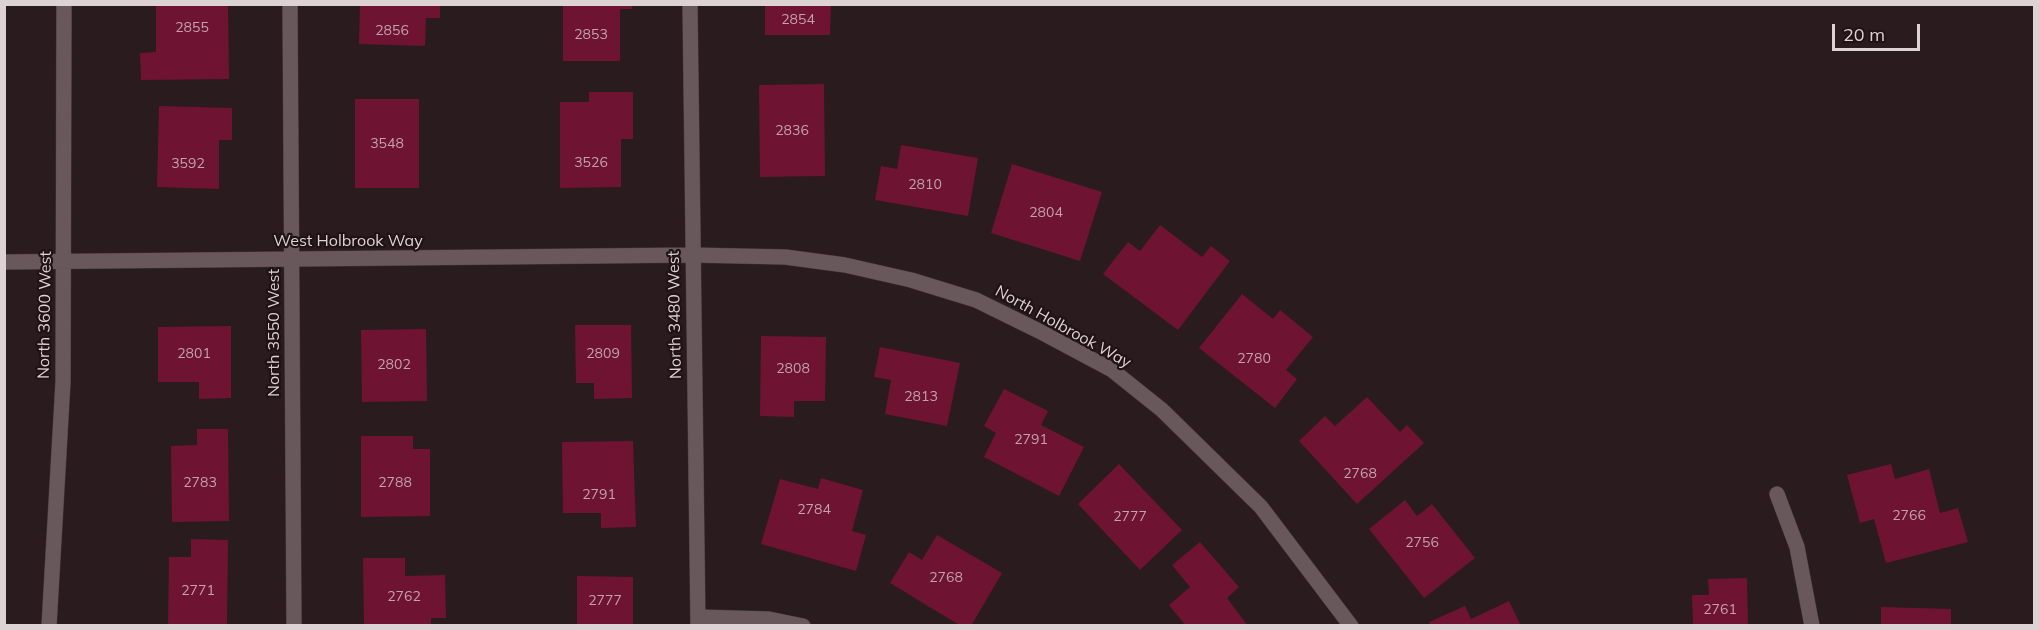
<!DOCTYPE html>
<style>
body{margin:0}
#map{position:relative;width:2039px;height:630px;overflow:hidden;background:#2a1b1e;font-family:Mulish,sans-serif}
canvas{display:block}
.frame{position:absolute;inset:0;border:6px solid #ddd3d4;pointer-events:none}
.scale{position:absolute;left:1832px;top:24px;width:88px;height:27px;box-sizing:border-box;border:3px solid #ddd3d4;border-top:0;padding-left:8px;font-size:18px;line-height:21px;white-space:nowrap;color:#ddd3d4;-webkit-text-stroke:4px #201215;paint-order:stroke}
</style>
<div id="map">
<canvas width="2039" height="630"></canvas>
<div class="frame"></div>
<div class="scale">20 m</div>
</div>
<script>
const context = document.querySelector('canvas').getContext('2d');
context.lineJoin = 'round';
function paint(path, color) { context.fillStyle = color; context.fill(path, 'evenodd'); }
const poly = rows => new Path2D(rows.map(r => 'M' + r).join(''));
function stroke(path, color, width, dash) { context.strokeStyle = color; context.lineWidth = width; context.lineCap = dash ? 'butt' : 'round'; context.setLineDash(dash || []); context.stroke(path); }
function label(font, color, halo, rows, align = 'center') {
  context.font = font + ' Mulish,sans-serif'; context.lineWidth = 4.5; context.setLineDash([]); context.textBaseline = 'middle'; context.strokeStyle = halo; context.fillStyle = color; for (const [text, x, y, turn = 0] of rows) {
    context.save(); context.translate(x, y); context.rotate((+turn || 0) * Math.PI / 180); context.textAlign = isNaN(turn) ? turn : align; if (halo) context.strokeText(text, 0, 0); context.fillText(text, 0, 0); context.restore();
  }
}
paint(poly([
 [156,4,228,4,229,79,141,80,140,53,156,52],
 [360,4,440,4,440,18,426,18,425,46,359,44],
 [563,4,632,4,632,9,620,9,620,61,563,61],
 [765,4,831,4,830,35,765,35],
 [824,84,825,176,760,177,759,85],
 [589,92,633,92,633,139,621,139,621,187,560,188,560,102,589,102],
 [355,99,419,99,419,188,355,188],
 [159,106,232,108,232,140,219,140,219,189,157,187],
 [901,145,978,158,968,216,875,200,881,166,897,169],
 [1012,164,1102,192,1080,261,991,233],
 [1160,225,1202,257,1211,246,1230,261,1178,330,1103,274,1128,242,1140,251],
 [1242,294,1273,319,1280,310,1313,337,1286,370,1297,379,1275,408,1199,348],
 [575,325,631,325,632,398,594,399,594,383,576,383],
 [231,326,231,398,199,399,199,382,158,382,158,327],
 [426,329,427,401,362,402,361,330],
 [761,336,826,337,825,401,794,401,794,417,760,416],
 [880,347,960,363,947,426,885,414,891,380,874,377],
 [1004,389,1048,411,1041,425,1084,447,1059,496,984,457,996,433,984,426],
 [1367,397,1400,432,1407,425,1424,443,1357,504,1299,441,1325,416,1335,426],
 [197,429,228,429,229,521,172,522,171,446,197,445],
 [361,436,413,436,413,449,430,449,430,516,361,517],
 [633,441,636,527,601,528,601,513,563,513,562,442],
 [1119,464,1182,530,1140,570,1078,504],
 [1891,464,1895,479,1929,469,1940,513,1958,508,1968,542,1886,563,1874,519,1860,523,1847,475],
 [821,478,863,490,852,531,866,535,856,571,761,544,780,479,818,489],
 [1405,500,1417,516,1432,504,1475,558,1424,598,1369,529],
 [937,535,1002,573,971,626,961,626,890,583,909,552,922,560],
 [191,539,228,540,227,626,168,626,169,557,191,557],
 [1200,542,1239,587,1227,598,1248,626,1186,626,1169,605,1190,587,1172,565],
 [363,558,405,558,405,576,445,575,446,618,431,618,431,626,364,626],
 [577,576,633,577,633,626,577,626],
 [1747,578,1748,626,1693,626,1692,595,1709,595,1708,579],
 [1509,601,1521,626,1431,626,1429,622,1465,606,1471,619],
 [1881,607,1951,609,1951,626,1881,626]
]), '#6f1333');
const minor = poly([
 [290,4,294,626],
 [690,4,698,626],
 [4,262,692,255,785,257,845,265,911,280,976,300,1039,331,1112,370,1162,410,1261,507,1351,626],
 [1777,494,1797,547,1812,626],
 [698,617,769,619,803,626],
 [49,626,63,382,64,4]
]);
stroke(minor, '#433739', 16);
stroke(minor, '#69585b', 15);
label('14px', '#c2a3ac', null, [
 ["2854",798,20],
 ["2855",192,28],
 ["2856",392,31],
 ["2853",591,35],
 ["2836",792,131],
 ["3548",387,144],
 ["3526",591,163],
 ["3592",188,164],
 ["2810",925,185],
 ["2804",1046,213],
 ["2801",194,354],
 ["2809",603,354],
 ["2780",1254,359],
 ["2802",394,365],
 ["2808",793,369],
 ["2813",921,397],
 ["2791",1031,440],
 ["2768",1360,474],
 ["2783",200,483],
 ["2788",395,483],
 ["2791",599,495],
 ["2784",814,510],
 ["2766",1909,516],
 ["2777",1130,517],
 ["2756",1422,543],
 ["2768",946,578],
 ["2771",198,591],
 ["2762",404,597],
 ["2777",605,601],
 ["2761",1720,610]
]);
label('16px', '#ddd3d4', '#201215', [
 ["West Holbrook Way",348,241],
 ["North 3600 West",45,315,-89],
 ["North 3480 West",675,315,-91],
 ["North Holbrook Way",1063,327,29],
 ["North 3550 West",274,333,-90]
]);
</script>
